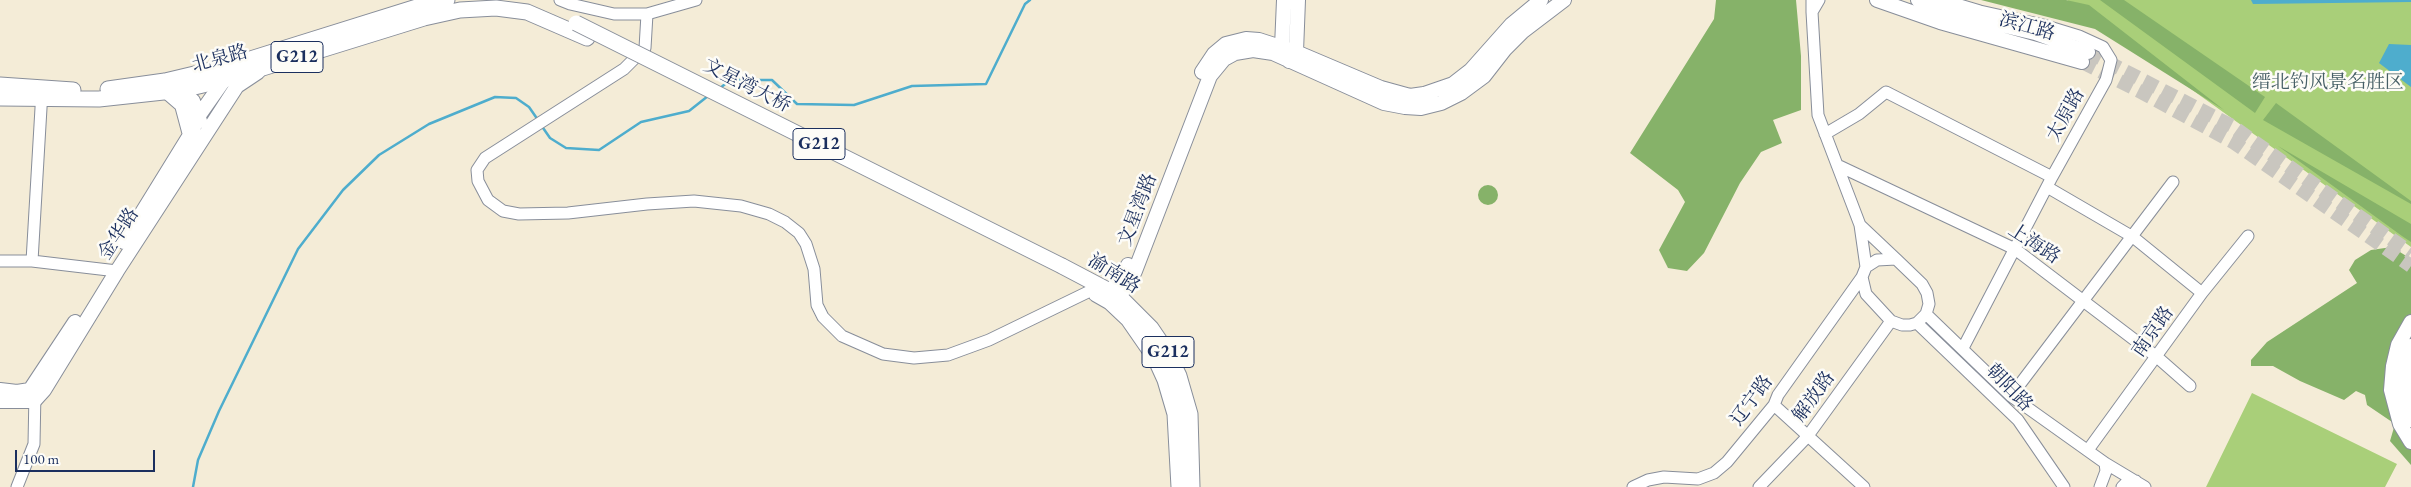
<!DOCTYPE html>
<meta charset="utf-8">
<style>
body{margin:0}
#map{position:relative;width:2411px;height:487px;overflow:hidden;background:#f4ecd7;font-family:"EB Garamond",serif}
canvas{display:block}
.scale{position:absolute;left:15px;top:450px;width:140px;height:22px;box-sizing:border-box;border:2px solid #1b2f5e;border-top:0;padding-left:6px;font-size:15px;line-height:18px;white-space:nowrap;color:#1b2f5e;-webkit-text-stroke:4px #fdfcf7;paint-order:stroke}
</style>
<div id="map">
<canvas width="2411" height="487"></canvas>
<div class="scale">100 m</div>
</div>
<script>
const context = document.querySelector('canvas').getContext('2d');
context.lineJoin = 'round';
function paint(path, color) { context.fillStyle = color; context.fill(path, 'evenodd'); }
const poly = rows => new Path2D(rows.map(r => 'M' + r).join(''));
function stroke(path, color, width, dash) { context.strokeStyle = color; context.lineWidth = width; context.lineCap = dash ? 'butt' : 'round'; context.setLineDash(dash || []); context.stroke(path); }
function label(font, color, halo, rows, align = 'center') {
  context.font = font + ' "EB Garamond","Noto Serif SC",serif'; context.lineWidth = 5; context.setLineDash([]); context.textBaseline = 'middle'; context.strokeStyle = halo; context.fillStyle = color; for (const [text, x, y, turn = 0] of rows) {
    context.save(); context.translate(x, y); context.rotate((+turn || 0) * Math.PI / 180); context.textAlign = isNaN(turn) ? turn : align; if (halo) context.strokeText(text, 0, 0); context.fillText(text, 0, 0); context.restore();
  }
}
paint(poly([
 [2067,0,2411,0,2411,247],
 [2252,393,2397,464,2385,487,2206,487]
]), '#a9cf79');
paint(poly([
 [1716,0,1796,0,1801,56,1801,110,1773,120,1782,143,1761,152,1740,183,1704,253,1687,271,1668,268,1659,250,1685,202,1678,190,1630,153,1714,19],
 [1981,0,2066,0,2089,5,2224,110,2095,29],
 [2100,0,2124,0,2265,97,2255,113],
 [2276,103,2411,201,2411,204,2263,120],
 [2278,146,2411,224,2411,242,2402,236],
 '1478 195a10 10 0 1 1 20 0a10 10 0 1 1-20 0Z',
 [2392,247,2411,259,2411,465,2390,441,2395,424,2367,405,2365,395,2356,391,2344,400,2300,381,2273,366,2251,366,2251,360,2267,342,2357,283,2349,270,2355,260,2371,250]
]), '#86b269');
paint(poly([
 [2251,0,2411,0,2411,2,2253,4],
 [2389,44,2411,45,2411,87,2379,63]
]), '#4eadcd');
stroke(poly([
 [719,89,730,80,772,80,797,104,854,105,912,86,986,84,1025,4,1030,0],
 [541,125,550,138,566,148,599,150,641,122,689,111,708,96],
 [193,487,198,460,219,411,298,249,343,190,379,155,429,124,495,97,516,98,529,107,538,120]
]), '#4eadcd', 2.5);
stroke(poly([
 [2088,52,2232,126,2411,253],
 [2082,62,2143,93,2233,142,2411,266]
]), '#c9c6bf', 14, [14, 7]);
const minor = poly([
 [560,0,570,4,614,14,647,14,696,0],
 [1812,0,1812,12,1819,0],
 [1943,0,1980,11,2043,25,2079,36,2103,47,2111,60,2106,80,2052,177,1963,348],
 [1812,12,1818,115,1860,225],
 [647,14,645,48,624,69,485,158,477,170,478,181,488,200,503,211,519,214,568,213,647,204,694,201,741,206,769,214,785,222,799,233,806,244,814,269,817,305,823,317,842,336,883,354,914,358,948,355,989,340,1090,291],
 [1825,134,1859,114,1886,92,2052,177],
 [1837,165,2015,249,2157,357,2190,386],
 [2047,187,2133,237,2202,293],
 [0,261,32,261,117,271],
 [32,261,42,91],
 [1866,267,1877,260,1896,259,1922,284,1927,293,1929,304,1926,314,1917,323,1910,325,1902,325,1891,321,1866,294,1862,277,1866,267,1860,225,1896,259],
 [1926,314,2011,396,2105,463,2145,487],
 [1917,323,2018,420,2064,487],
 [2011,396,2173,182],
 [1774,405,1864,487],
 [2088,450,2202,293,2248,236],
 [17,487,34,444,35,392],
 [1633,487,1648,480,1664,477,1698,479,1714,473,1727,462,1774,405,1778,395,1862,277],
 [1759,487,1807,437,1891,321],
 [2100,487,2106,471,2105,463],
 [2122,487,2127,482,2136,481]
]);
const major = poly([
 [1284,0,1282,47,1289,61,1296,52,1298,0],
 [1877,0,1940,22,2082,62],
 [1918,0,1968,17,2035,33,2088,52],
 [1202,72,1214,54,1226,44,1246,39,1259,40,1296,52,1381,88,1410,96,1424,94,1453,84,1471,70,1511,25,1541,0],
 [175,85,193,101,200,121],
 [190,135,200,114,224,80,226,74],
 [124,242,190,135,182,105,167,92],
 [1110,302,1119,296,1126,287,1135,271,1210,76,1224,59,1235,53,1253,50,1273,53,1384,103,1405,107,1421,108,1441,103,1461,93,1484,76,1505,49,1522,32,1564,0],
 [1110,302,1110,291,1122,277,1128,265],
 [2411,322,2398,345,2393,366,2391,390,2400,424,2411,442],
 [2411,346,2404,368,2404,390,2411,420],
 [0,390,17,392,30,390,75,322],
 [0,401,34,401,44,390,117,271,237,86,258,72]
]);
const highway = poly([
 [0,85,73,90],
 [108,89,165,81,228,66,420,6,447,0],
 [0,98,99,99,182,90,224,80,424,18,460,10,496,8,527,12,587,38],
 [1062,266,1119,296,1151,328,1168,353,1179,376,1190,414,1192,487],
 [1096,294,1110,302,1128,319,1155,358,1165,380,1175,414,1179,487]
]);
stroke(minor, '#888e9a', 13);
stroke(major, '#888e9a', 16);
stroke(highway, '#888e9a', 17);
stroke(minor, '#fff', 11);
stroke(major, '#fff', 14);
stroke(highway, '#fff', 15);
const highwayBridge = poly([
 [576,23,1062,266]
]);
stroke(highwayBridge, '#888e9a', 17, []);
stroke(highwayBridge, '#fff', 15);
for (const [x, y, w] of [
 [297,57,52],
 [819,144,52],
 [1168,352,52]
]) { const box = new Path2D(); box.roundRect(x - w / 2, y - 15.5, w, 31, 4); context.fillStyle = '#fdfcf7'; context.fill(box); stroke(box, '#1b2f5e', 1); }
label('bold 18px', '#1b2f5e', null, [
 ["G212",297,57],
 ["G212",819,144],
 ["G212",1168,352]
]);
label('19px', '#1b2f5e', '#fdfcf7', [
 ["滨江路",2027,27,16],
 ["北泉路",220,59,-15],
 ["文星湾大桥",747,86,27],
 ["太原路",2066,115,-61],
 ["文星湾路",1138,210,-69],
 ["金华路",119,234,-57],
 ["上海路",2034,244,33],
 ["渝南路",1114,274,32],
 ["南京路",2153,332,-55],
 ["朝阳路",2009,388,46],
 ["解放路",1814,397,-54],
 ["辽宁路",1752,401,-54]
]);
label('19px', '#465f66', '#fdfcf7', [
 ["缙北钓风景名胜区",2328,83]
]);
</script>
